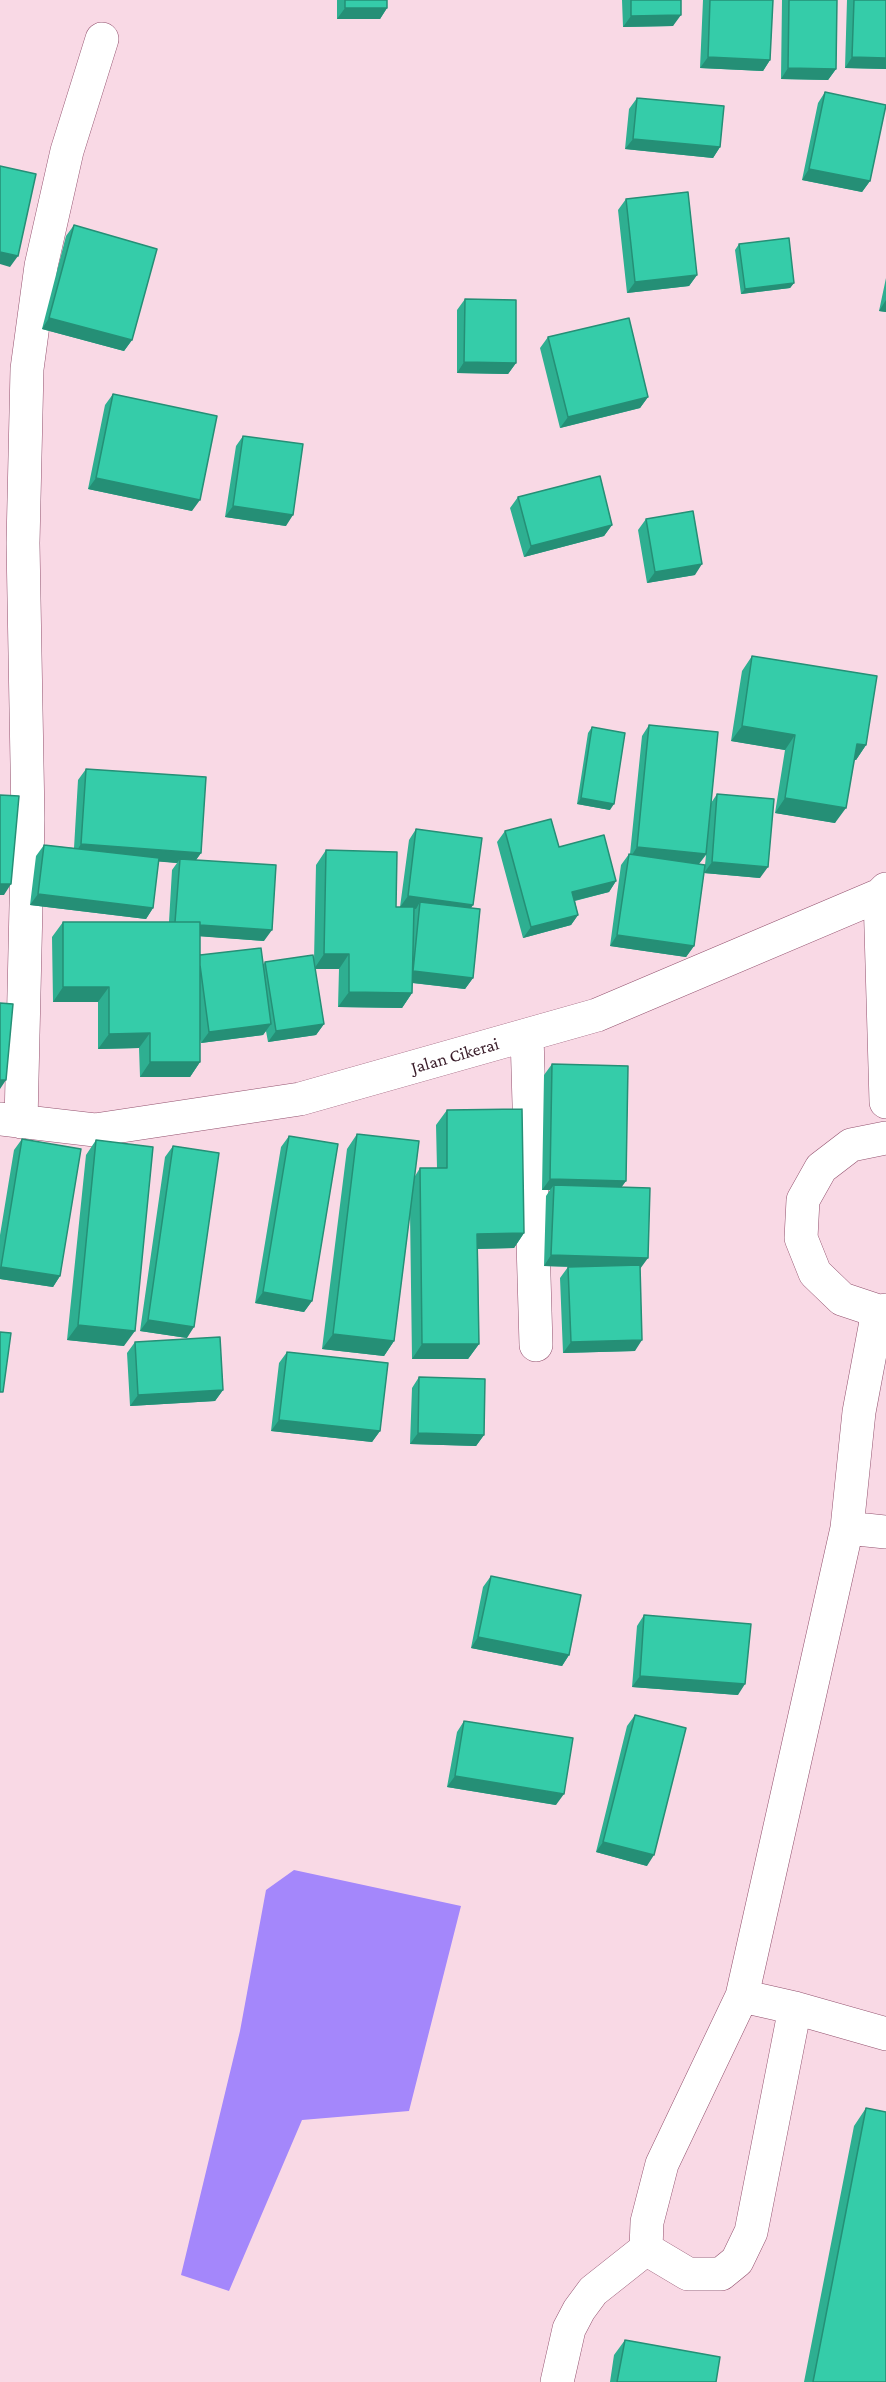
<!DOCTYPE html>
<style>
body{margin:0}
canvas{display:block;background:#f9d9e5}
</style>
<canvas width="886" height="2382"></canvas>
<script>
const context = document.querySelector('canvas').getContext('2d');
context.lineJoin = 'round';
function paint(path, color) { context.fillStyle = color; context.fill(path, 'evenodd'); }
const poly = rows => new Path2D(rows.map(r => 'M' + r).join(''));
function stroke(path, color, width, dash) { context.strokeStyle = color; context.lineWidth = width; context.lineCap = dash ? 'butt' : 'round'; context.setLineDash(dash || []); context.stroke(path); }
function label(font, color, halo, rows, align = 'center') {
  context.font = font + ' "Crimson Pro",serif'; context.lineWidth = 6; context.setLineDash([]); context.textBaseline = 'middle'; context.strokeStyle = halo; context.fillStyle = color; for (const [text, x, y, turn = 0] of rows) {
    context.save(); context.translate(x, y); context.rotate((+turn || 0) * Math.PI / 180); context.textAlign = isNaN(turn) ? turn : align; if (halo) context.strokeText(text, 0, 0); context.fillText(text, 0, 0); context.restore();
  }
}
paint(poly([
 [294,1870,461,1906,409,2111,302,2120,229,2291,181,2275,240,2031,266,1890]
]), '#a487fb');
const minor = poly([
 [880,895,886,1102],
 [527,1035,536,1345],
 [0,1119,95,1130,300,1099,597,1015,880,895,886,889],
 [21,1122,28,819,23,543,27,369,41,266,67,151,102,39],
 [886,1138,851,1145,821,1168,803,1200,801,1238,815,1273,842,1299,878,1311,886,1310],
 [847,1528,886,1532],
 [742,1996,795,2008,886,2034],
 [646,2249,688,2274,721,2274,737,2261,751,2232,795,2008],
 [557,2382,569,2329,579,2310,593,2291,646,2249,647,2222,662,2164,742,1996,847,1528,859,1412,878,1311]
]);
stroke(minor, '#93516e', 34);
stroke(minor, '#fff', 33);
paint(poly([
 [337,0,387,0,387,8,380,19,337,19],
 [622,0,681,0,673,26,623,27],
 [703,0,773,0,770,60,763,71,700,68],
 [782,0,837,0,836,69,828,80,781,79],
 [847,0,886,0,886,69,845,68],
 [825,92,870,181,862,192,802,180,818,103],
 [637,98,720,147,713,158,625,149,629,109],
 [626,199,697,275,689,286,627,293,618,210],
 [74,225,132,340,124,351,42,329,66,236],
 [739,244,794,283,790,288,741,294,735,250],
 [886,278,886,312,879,311],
 [465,299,516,363,508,374,457,373,457,310],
 [548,337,648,397,640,408,560,428,540,348],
 [113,394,192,511,88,489,105,405],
 [243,436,286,526,225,517,236,446],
 [518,497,612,525,604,536,524,557,510,508],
 [646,519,695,575,647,583,638,530],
 [752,656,866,745,856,760,854,760,835,823,775,813,785,750,731,741,742,671],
 [649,725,711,803,717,794,760,878,704,873,694,946,686,957,610,946,621,865,629,854,630,854,642,736],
 [706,855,705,865,699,864],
 [592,727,610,810,577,804,588,733],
 [86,769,201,853,196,860,264,941,200,936,200,955,263,965,265,962,314,960,316,865,326,850,396,907,400,907,409,840,416,829,471,908,473,978,465,989,412,983,412,993,402,1008,338,1007,339,969,315,969,324,1024,316,1035,268,1042,266,1031,263,1035,201,1043,200,1039,200,1062,190,1077,140,1077,139,1048,98,1049,98,1002,53,1002,52,937,63,922,169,922,172,870,177,863,158,861,153,908,146,919,30,905,36,856,44,845,74,848,78,780],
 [505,831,559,847,616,881,609,892,575,901,578,915,571,925,523,938,497,842],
 [552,1064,626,1181,621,1187,640,1269,635,1351,563,1353,560,1278,568,1267,576,1267,544,1266,546,1196,550,1190,542,1190,544,1075],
 [447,1110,524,1233,514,1248,478,1249,479,1344,468,1359,412,1359,410,1212,394,1341,384,1356,322,1349,347,1149,357,1134,415,1176,420,1168,437,1168,436,1125],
 [289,1136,312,1301,304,1312,255,1303,281,1147],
 [22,1139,60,1276,53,1287,0,1279,0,1235,14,1150],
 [96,1140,124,1346,67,1340,86,1155],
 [173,1146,187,1338,140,1331,165,1157],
 [135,1342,223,1390,215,1401,130,1406,127,1353],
 [287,1352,380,1431,372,1442,271,1431,279,1363],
 [419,1377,484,1435,476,1446,410,1444,412,1388],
 [491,1576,569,1655,562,1666,471,1648,483,1587],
 [644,1615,738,1695,632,1687,637,1626],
 [635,1715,647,1866,596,1852,627,1726],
 [464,1721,556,1805,447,1787,457,1732],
 [866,2108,886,2382,804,2382,854,2126],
 [625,2340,716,2382,610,2382,614,2355]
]), '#2eaf91');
paint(poly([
 [345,8,387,8,380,19,337,19],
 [681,15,673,26,623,27,631,16],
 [708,57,770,60,763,71,700,68],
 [852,57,886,58,886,69,845,68],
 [788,68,836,69,828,80,781,79],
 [633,139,720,147,713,158,625,149],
 [809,169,870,181,862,192,802,180],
 [0,252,18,256,10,267,0,264],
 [697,275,689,286,627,293,635,282],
 [794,283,790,288,741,294,745,289],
 [886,300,886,312,879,311],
 [49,318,132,340,124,351,42,329],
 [464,362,516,363,508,374,457,373],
 [648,397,640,408,560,428,568,417],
 [96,478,200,500,192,511,88,489],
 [233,506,293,515,286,526,225,517],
 [612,525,604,536,524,557,531,546],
 [702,564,695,575,647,583,655,572],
 [742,726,795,735,785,750,731,741],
 [857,744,866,745,856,760,846,759],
 [581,798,614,804,610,810,577,804],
 [785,798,846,808,835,823,775,813],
 [81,844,201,853,193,864,180,859,177,863,74,855],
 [637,847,706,854,698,865,630,858],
 [712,862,768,867,760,878,704,873],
 [616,881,609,892,565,903,572,892],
 [0,884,11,884,4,895,0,895],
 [38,894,153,908,146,919,30,905],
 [408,896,473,905,466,916,420,902,416,909,400,907],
 [578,915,571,925,523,938,531,927],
 [175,923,272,930,264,941,168,934],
 [617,935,694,946,686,957,610,946],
 [324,954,349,954,339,969,314,969],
 [413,971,473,978,465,989,405,982],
 [63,987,109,987,98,1002,53,1002],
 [349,992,412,993,402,1008,338,1007],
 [271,1024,263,1035,201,1043,209,1032],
 [324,1024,316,1035,268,1042,276,1031],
 [150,1033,139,1048,98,1049,109,1034],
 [150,1062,200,1062,190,1077,140,1077],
 [0,1080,6,1080,0,1089],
 [550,1179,626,1181,618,1192,554,1185,550,1190,542,1190],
 [524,1233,514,1248,467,1249,477,1234],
 [551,1255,648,1258,640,1269,544,1266],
 [0,1267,1,1267,60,1276,53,1287,0,1279],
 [263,1292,312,1301,304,1312,255,1303],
 [148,1320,194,1327,187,1338,140,1331],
 [78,1325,135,1331,124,1346,67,1340],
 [333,1334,394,1341,384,1356,322,1349],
 [642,1340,635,1351,563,1353,571,1342],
 [422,1344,479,1344,468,1359,412,1359],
 [223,1390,215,1401,130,1406,138,1395],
 [279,1420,380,1431,372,1442,271,1431],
 [418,1433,484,1435,476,1446,410,1444],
 [478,1637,569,1655,562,1666,471,1648],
 [640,1676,745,1684,738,1695,632,1687],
 [455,1776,564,1794,556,1805,447,1787],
 [603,1842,654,1855,647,1866,596,1852]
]), '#258f76');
const building = poly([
 [345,0,387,0,387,8,345,8,345,0],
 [631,0,681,0,681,15,631,16,631,0],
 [710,0,773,0,770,60,708,57,710,0],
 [789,0,837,0,836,69,788,68,789,0],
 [854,0,886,0,886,58,852,57,854,0],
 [825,92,886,105,870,181,809,169,825,92],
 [637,98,724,106,720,147,633,139,637,98],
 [0,166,36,174,18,256,0,252,0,166],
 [688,192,697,275,635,282,626,199,688,192],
 [74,225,157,249,132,340,49,318,74,225],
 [789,238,794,283,745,289,739,244,789,238],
 [465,299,516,300,516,363,464,362,465,299],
 [629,318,648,397,568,417,548,337,629,318],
 [113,394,217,416,200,500,96,478,113,394],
 [243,436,303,444,293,515,233,506,243,436],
 [600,476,612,525,531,546,518,497,600,476],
 [693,511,702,564,655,572,646,519,693,511],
 [752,656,877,676,866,745,857,744,846,808,785,798,795,735,742,726,752,656],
 [649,725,718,732,706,854,637,847,649,725],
 [592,727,625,733,614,804,581,798,592,727],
 [86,769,206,777,201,853,81,844,86,769],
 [717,794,774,799,768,867,712,862,717,794],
 [0,795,19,796,11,884,0,884,0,795],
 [551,819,559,847,604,835,616,881,572,892,578,915,531,927,505,831,551,819],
 [416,829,482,838,473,905,408,896,416,829],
 [44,845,159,858,153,908,38,894,44,845],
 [326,850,397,852,396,907,414,907,412,993,349,992,349,954,324,954,326,850],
 [629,854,705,865,694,946,617,935,629,854],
 [180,859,276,865,272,930,200,925,200,922,175,922,180,859],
 [420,902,480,909,473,978,413,971,420,902],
 [63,922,200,922,200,1062,150,1062,150,1033,109,1034,109,987,63,987,63,922],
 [261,948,271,1024,209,1032,200,965,200,955,261,948],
 [313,955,324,1024,276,1031,265,962,313,955],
 [0,1003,13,1004,6,1080,0,1080,0,1003],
 [552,1064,628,1066,626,1181,550,1179,552,1064],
 [522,1109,524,1233,477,1234,479,1344,422,1344,420,1168,447,1168,447,1110,522,1109],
 [357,1134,419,1141,394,1341,333,1334,357,1134],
 [289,1136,338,1144,312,1301,263,1292,289,1136],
 [22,1139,81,1149,60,1276,1,1267,22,1139],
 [96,1140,153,1147,135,1331,78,1325,96,1140],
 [173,1146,219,1153,194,1327,148,1320,173,1146],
 [554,1185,650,1188,648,1258,551,1255,554,1185],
 [640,1265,642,1340,571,1342,568,1267,640,1265],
 [0,1332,11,1333,3,1392,0,1392,0,1332],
 [220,1337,223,1390,138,1395,135,1342,220,1337],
 [287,1352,388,1363,380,1431,279,1420,287,1352],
 [419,1377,485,1379,484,1435,418,1433,419,1377],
 [491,1576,581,1595,569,1655,478,1637,491,1576],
 [644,1615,751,1624,745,1684,640,1676,644,1615],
 [635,1715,686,1728,654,1855,603,1842,635,1715],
 [464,1721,573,1738,564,1794,455,1776,464,1721],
 [866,2108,886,2112,886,2382,813,2382,866,2108],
 [625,2340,720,2357,716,2382,617,2382,625,2340]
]);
paint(building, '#35cca9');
stroke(building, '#258f76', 1.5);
label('18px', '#391c29', '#fff', [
 ["Jalan Cikerai",455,1056,-16]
]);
</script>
